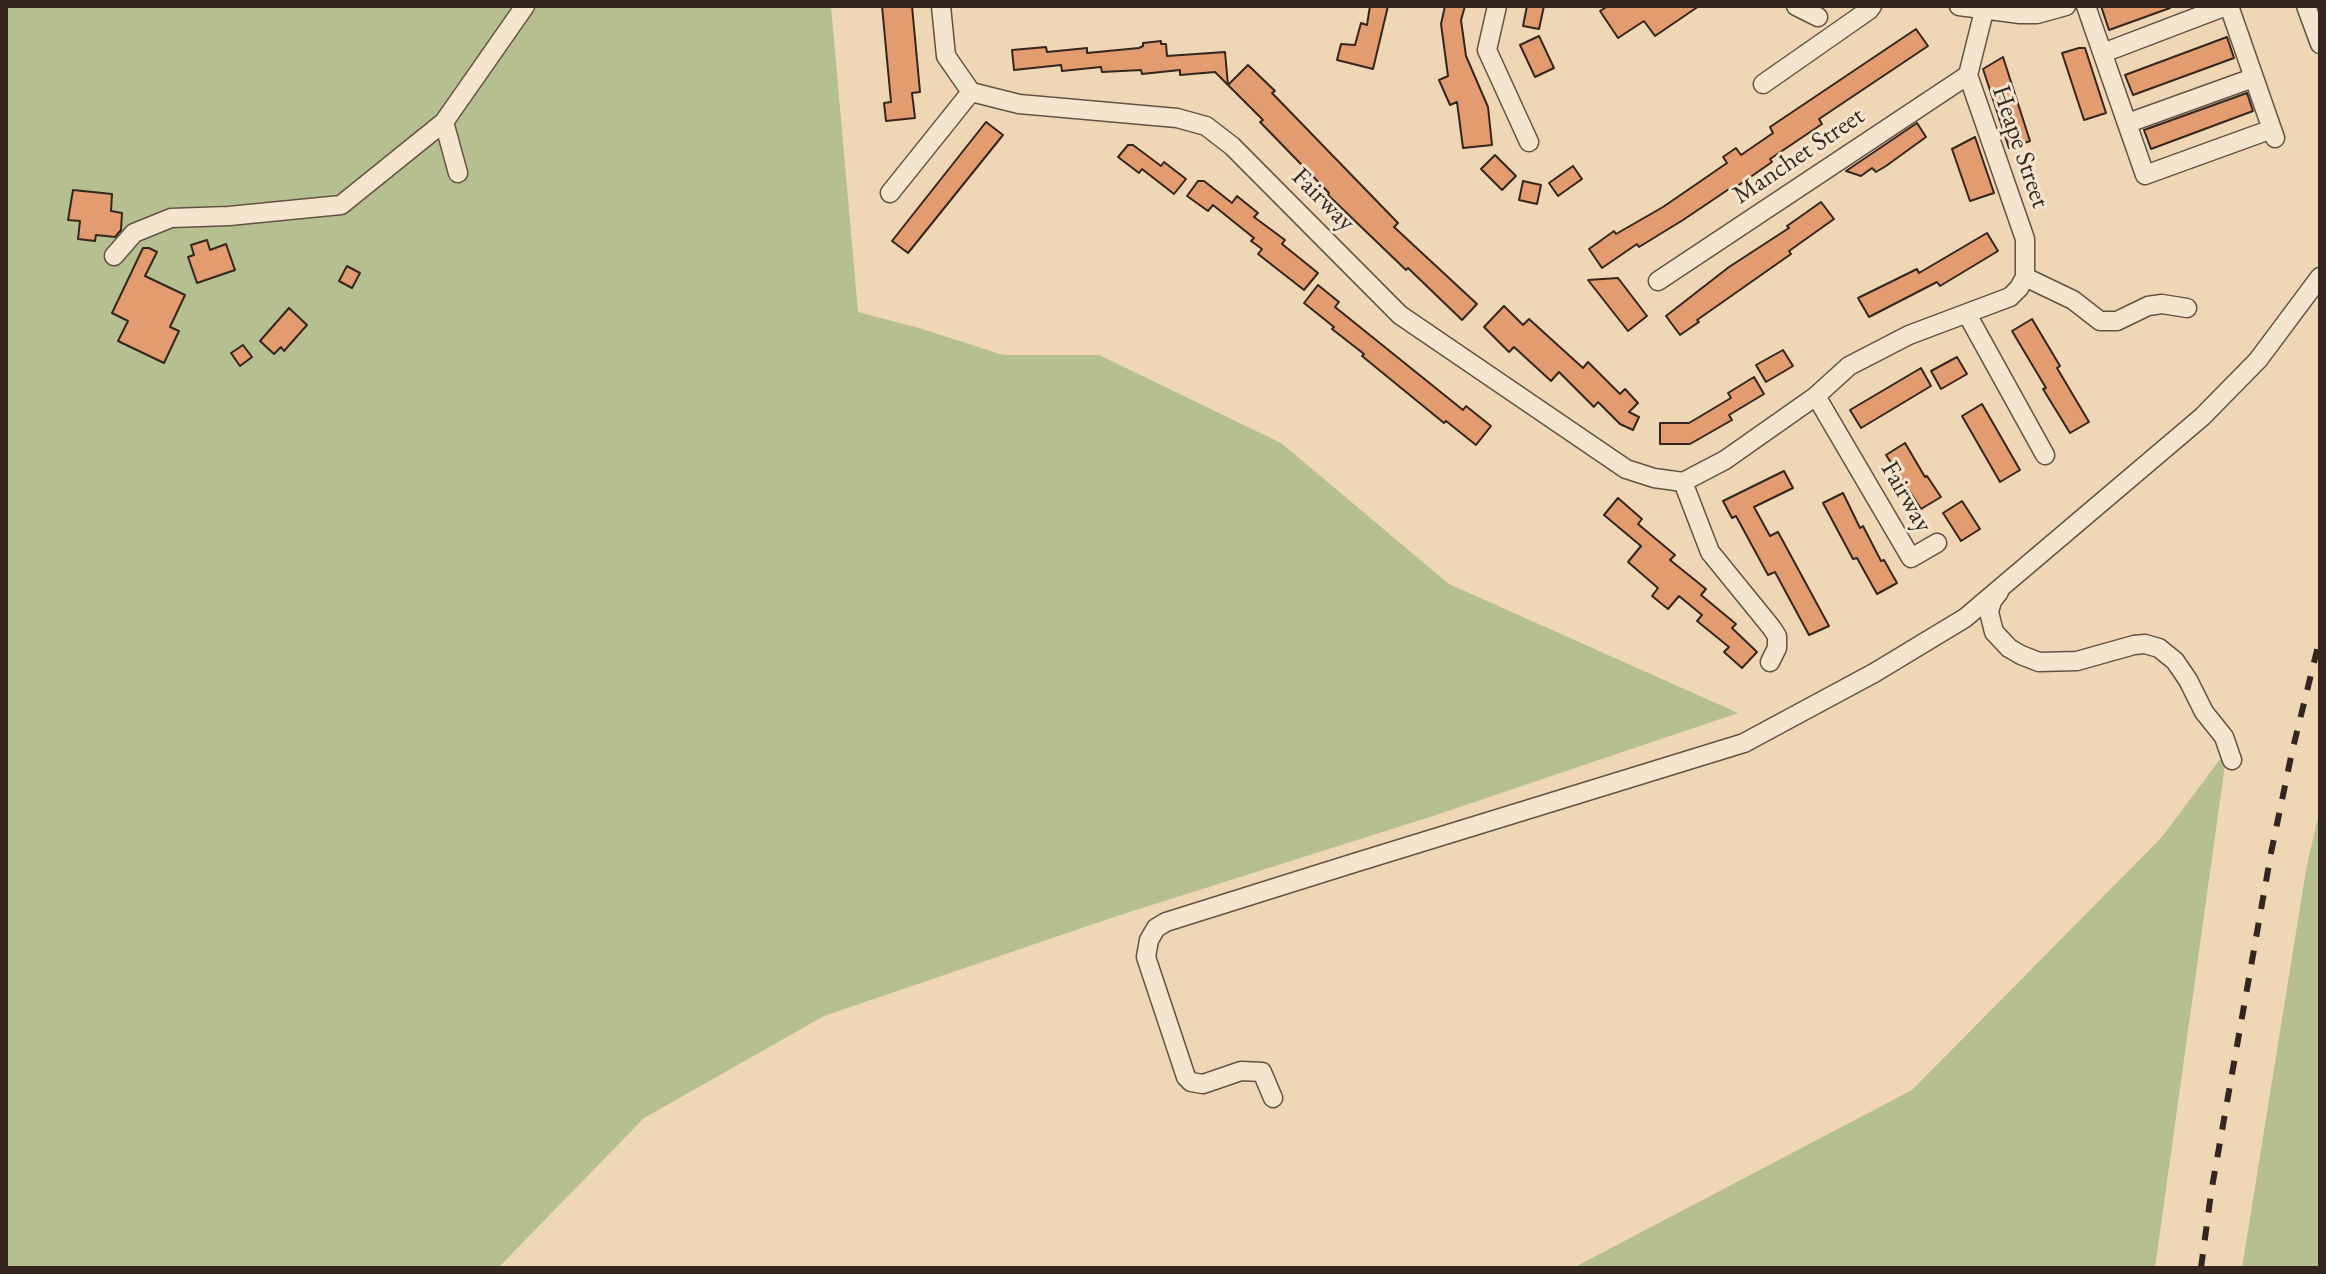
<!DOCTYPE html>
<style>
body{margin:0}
#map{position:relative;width:2326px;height:1274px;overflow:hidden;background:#efd7b5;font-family:"EB Garamond",serif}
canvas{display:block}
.frame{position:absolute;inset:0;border:8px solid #34261e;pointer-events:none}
</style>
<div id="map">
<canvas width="2326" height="1274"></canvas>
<div class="frame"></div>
</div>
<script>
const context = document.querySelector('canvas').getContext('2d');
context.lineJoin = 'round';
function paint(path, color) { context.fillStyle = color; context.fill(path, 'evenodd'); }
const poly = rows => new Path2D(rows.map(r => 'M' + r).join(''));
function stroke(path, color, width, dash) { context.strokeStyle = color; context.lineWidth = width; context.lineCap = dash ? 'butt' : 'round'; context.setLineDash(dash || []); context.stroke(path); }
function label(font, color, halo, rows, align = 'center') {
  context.font = font + ' "EB Garamond",serif'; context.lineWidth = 6; context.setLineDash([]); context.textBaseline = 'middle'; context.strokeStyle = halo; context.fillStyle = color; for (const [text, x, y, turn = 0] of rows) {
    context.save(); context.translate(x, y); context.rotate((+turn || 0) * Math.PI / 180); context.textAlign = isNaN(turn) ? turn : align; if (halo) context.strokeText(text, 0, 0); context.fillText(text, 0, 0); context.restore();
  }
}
paint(poly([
 [6,6,831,6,858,312,919,328,1003,355,1099,355,1281,443,1449,584,1738,713,1433,816,1117,916,824,1016,644,1118,498,1268,6,1268],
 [2227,750,2155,1268,1573,1268,1912,1090,2162,837],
 [2320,808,2320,1268,2242,1268,2306,870]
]), '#b5bf90');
const building = poly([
 [882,6,912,6,920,92,912,93,915,118,886,121,884,103,891,102,882,6],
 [1370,6,1388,6,1373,69,1337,60,1341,44,1355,45,1361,23,1367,25,1370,6],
 [1445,6,1465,6,1461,20,1466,56,1488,107,1492,145,1463,148,1457,102,1450,105,1439,80,1448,76,1441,24,1445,6],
 [1527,6,1544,6,1539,29,1523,26,1527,6],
 [1608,6,1699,6,1655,36,1644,21,1618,38,1600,11,1608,6],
 [2101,6,2170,6,2170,8,2109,30,2101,6],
 [1916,29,1928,46,1819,119,1822,124,1770,159,1772,162,1736,187,1735,185,1683,220,1639,247,1637,244,1602,268,1589,249,1614,231,1616,234,1663,207,1727,163,1723,157,1736,148,1741,155,1773,133,1770,127,1916,29],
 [1539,36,1554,68,1535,77,1520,45,1539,36],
 [2227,37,2234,58,2133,95,2125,75,2227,37],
 [1161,41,1161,44,1166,44,1167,56,1225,52,1228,85,1248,65,1275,91,1272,93,1398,223,1394,227,1477,304,1462,320,1408,268,1406,270,1328,195,1329,193,1260,122,1263,120,1215,72,1180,75,1180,70,1142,74,1141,70,1102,72,1101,67,1062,71,1061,65,1014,70,1012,50,1046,47,1047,52,1087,48,1087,53,1139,48,1143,46,1143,43,1161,41],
 [2079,48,2085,48,2106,113,2084,120,2062,53,2079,48],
 [2003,57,2030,141,2009,148,1983,69,2003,57],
 [2247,93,2253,111,2151,149,2144,130,2247,93],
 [986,122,1003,135,908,253,892,241,986,122],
 [1917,123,1926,137,1886,166,1876,172,1872,168,1861,176,1846,171,1917,123],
 [1975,137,1994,193,1970,201,1952,149,1975,137],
 [1128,145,1133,145,1161,166,1164,162,1186,179,1174,194,1142,169,1139,173,1118,157,1128,145],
 [1495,155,1516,176,1502,190,1481,169,1495,155],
 [1573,166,1582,179,1558,196,1549,183,1573,166],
 [1198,181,1204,181,1232,203,1237,196,1258,213,1254,217,1285,240,1282,244,1318,273,1304,290,1258,254,1262,249,1251,241,1254,238,1234,222,1213,205,1208,211,1187,196,1198,181],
 [1523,181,1541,185,1537,204,1519,200,1523,181],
 [73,190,112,194,111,211,122,213,121,230,115,237,96,235,95,241,78,239,80,221,68,220,73,190],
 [1821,202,1834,219,1789,251,1791,254,1697,320,1699,322,1680,335,1666,316,1729,267,1789,228,1787,226,1821,202],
 [1987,233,1998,251,1940,286,1937,282,1869,317,1858,298,1917,269,1919,273,1987,233],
 [207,240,210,250,226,244,235,270,197,283,188,257,194,255,191,245,207,240],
 [143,248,149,248,157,252,145,276,185,295,170,327,179,331,164,363,118,341,128,321,112,313,143,248],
 [347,266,360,273,352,288,339,281,347,266],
 [1618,278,1647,316,1628,331,1588,280,1618,278],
 [1318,285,1339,302,1335,307,1463,410,1466,406,1491,426,1476,445,1446,421,1444,423,1362,356,1364,354,1332,329,1334,327,1304,303,1318,285],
 [1504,306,1523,325,1529,319,1583,368,1588,362,1620,394,1625,389,1638,403,1629,412,1639,417,1633,430,1620,424,1598,402,1594,407,1559,372,1551,381,1514,347,1509,352,1484,327,1504,306],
 [289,308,307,325,284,351,281,347,274,354,260,341,289,308],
 [2032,319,2060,366,2057,368,2089,422,2070,433,2043,389,2046,388,2012,331,2032,319],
 [243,345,252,357,240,366,231,353,243,345],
 [1783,350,1793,366,1766,382,1756,365,1783,350],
 [1957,357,1967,374,1941,389,1931,371,1957,357],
 [1921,368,1931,386,1861,428,1850,410,1921,368],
 [1754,377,1764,394,1729,415,1732,420,1690,444,1660,444,1660,423,1689,423,1731,398,1728,393,1754,377],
 [1982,404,2020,470,2000,482,1962,416,1982,404],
 [1905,443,1925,477,1927,476,1941,497,1921,509,1886,455,1905,443],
 [1784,471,1793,488,1754,507,1770,536,1778,532,1829,626,1809,635,1775,572,1768,575,1736,516,1732,518,1723,501,1784,471],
 [1843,493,1860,528,1863,526,1881,561,1884,560,1897,583,1877,594,1857,558,1853,559,1823,503,1843,493],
 [1618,498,1642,519,1638,524,1675,555,1670,560,1706,589,1701,595,1736,624,1732,628,1757,652,1742,668,1724,652,1729,647,1697,621,1702,615,1679,596,1668,609,1652,596,1658,588,1628,562,1641,546,1604,515,1618,498],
 [1962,501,1980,529,1961,541,1943,513,1962,501]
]);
paint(building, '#e29c6f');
stroke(building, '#34261e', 2);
const minor = poly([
 [941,6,946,56,971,92,1019,104,1177,118,1206,126,1232,146,1400,315,1626,469,1654,478,1683,482,1725,460,1816,396,1849,366,1909,335,2010,297,2019,288,2025,277,2025,239,1968,75,1984,11],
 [1497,6,1487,50,1529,142],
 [1796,6,1818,17],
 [1959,6,2020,14,2037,14,2066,6],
 [2086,6,2145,175,2272,129],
 [2229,6,2275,138],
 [2306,6,2320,44],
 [2103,53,2226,6],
 [1763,84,1869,10,1872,6],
 [444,122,458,173],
 [2128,123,2253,78],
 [890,193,971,92],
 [114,256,134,233,171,218,229,216,341,205,444,122,525,6],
 [2025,277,2073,300,2100,321,2117,321,2148,306,2162,304,2187,308],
 [1658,281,1968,75],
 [1967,314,2045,455],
 [1816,396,1911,558,1937,543],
 [1683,482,1710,552,1771,627,1777,636,1777,648,1770,662],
 [1999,592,1992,601,1989,612,1994,632,2009,648,2021,655,2039,662,2077,661,2134,645,2145,644,2159,648,2175,661,2188,680,2204,712,2224,737,2232,760],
 [1273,1098,1262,1072,1241,1071,1203,1084,1191,1082,1186,1077,1146,957,1149,940,1156,928,1166,922,1354,863,1744,743,1874,673,1965,618,2202,417,2258,360,2320,277]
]);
stroke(minor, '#635244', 21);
stroke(minor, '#f5e5cf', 18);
stroke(poly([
 [2201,1268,2211,1193,2271,853,2292,752,2320,638]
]), '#34261e', 6, [14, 14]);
label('26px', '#34261e', '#f5e5cf', [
 ["Heape Street",2020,147,71],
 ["Manchet Street",1799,156,-34],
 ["Fairway",1323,200,45],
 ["Fairway",1906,497,60]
]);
</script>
